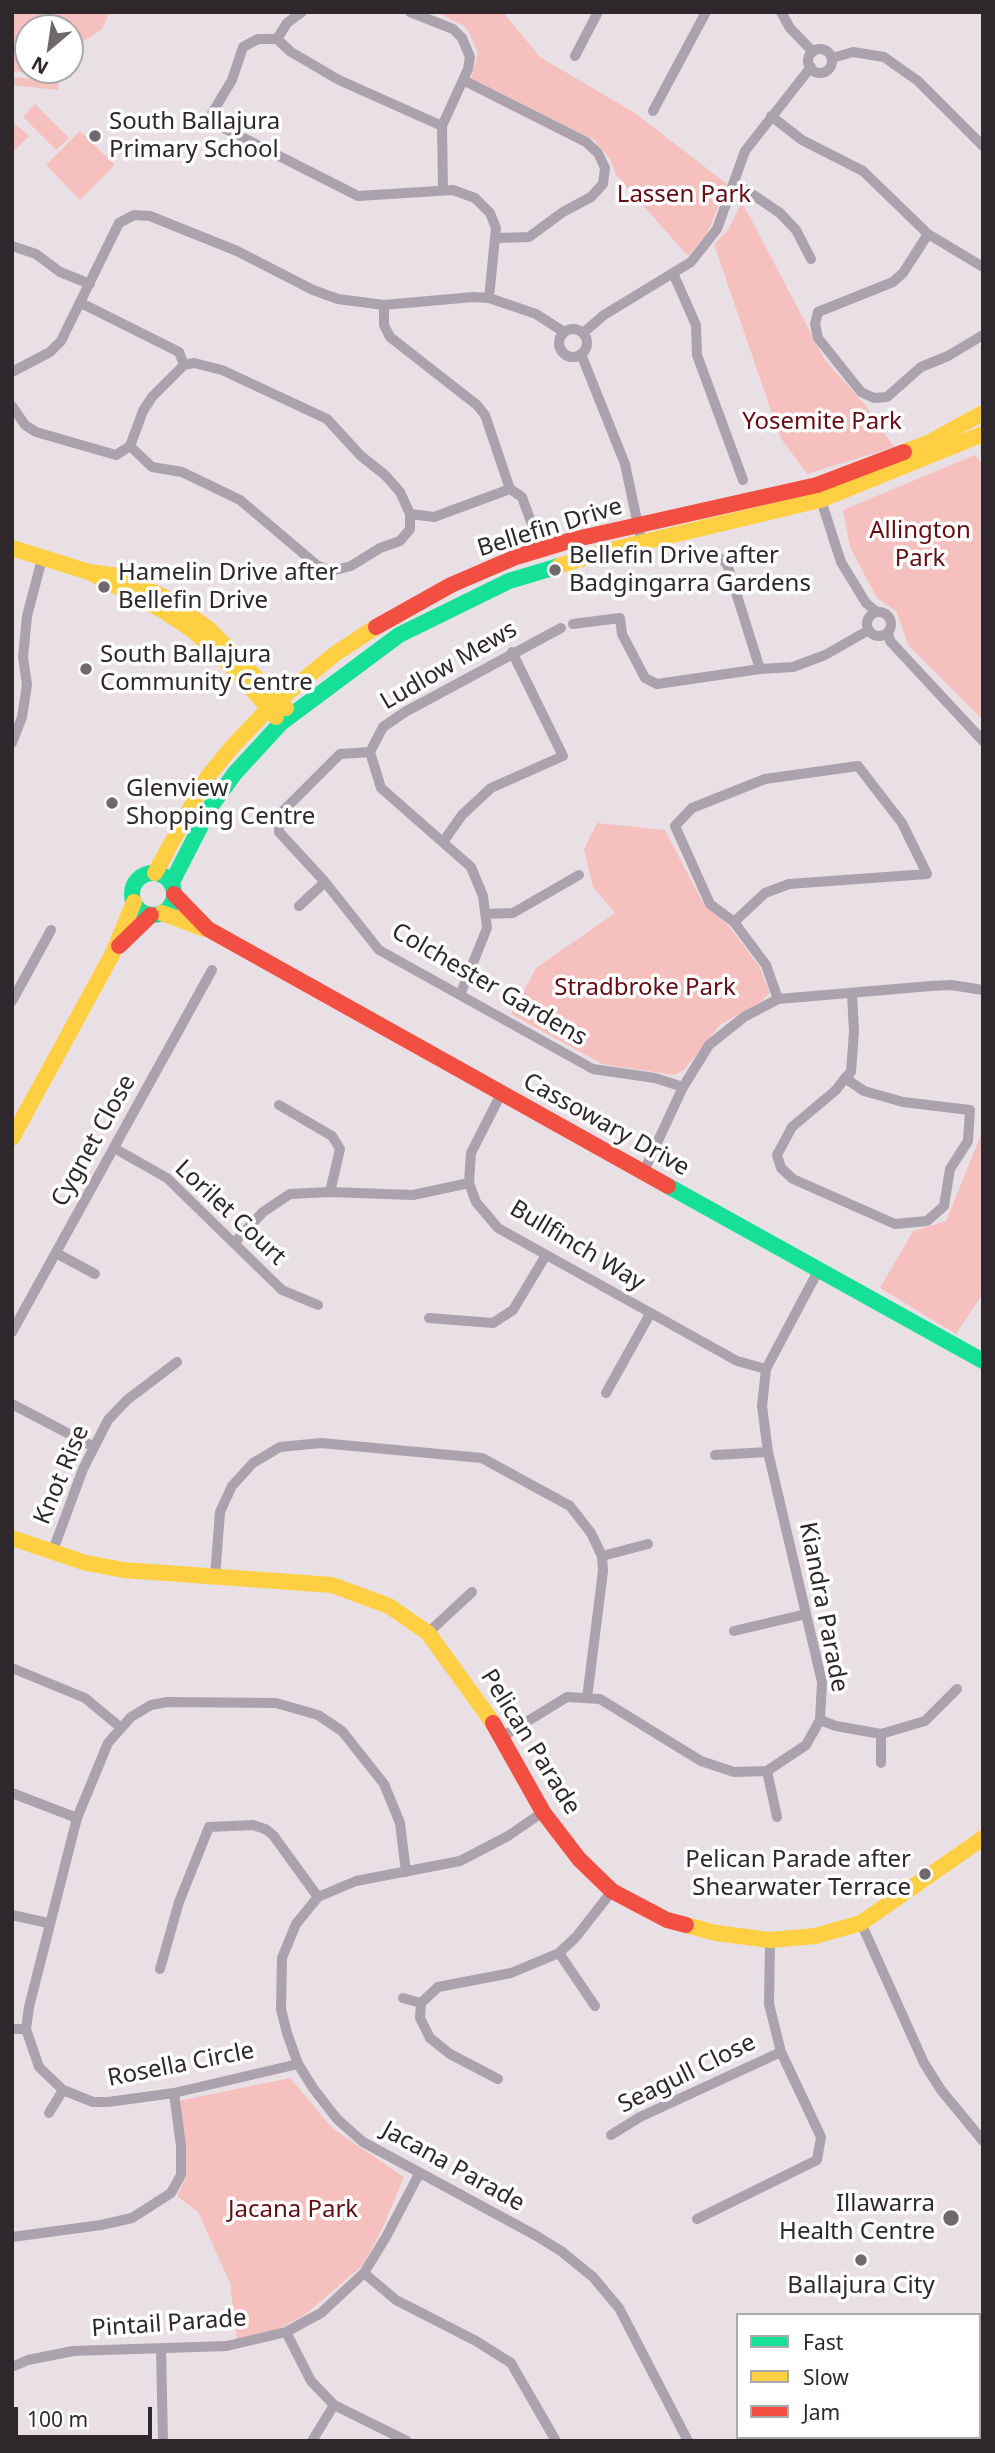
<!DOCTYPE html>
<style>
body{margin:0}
#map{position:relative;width:995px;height:2453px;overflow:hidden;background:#e9e0e6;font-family:"Noto Sans",sans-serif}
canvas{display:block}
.frame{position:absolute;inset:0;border:14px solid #2e282c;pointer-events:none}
.legend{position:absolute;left:736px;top:2313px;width:245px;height:126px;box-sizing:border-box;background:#fff;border:2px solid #aba9ab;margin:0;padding:9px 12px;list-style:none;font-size:21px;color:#2e282c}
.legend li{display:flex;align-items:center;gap:14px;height:35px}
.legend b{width:35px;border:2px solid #aba9ab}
.north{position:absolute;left:14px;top:14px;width:70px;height:70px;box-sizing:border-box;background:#fff;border:2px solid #aba9ab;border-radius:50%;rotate:209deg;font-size:19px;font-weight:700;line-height:28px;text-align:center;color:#2e282c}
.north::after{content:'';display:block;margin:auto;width:24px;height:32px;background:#6f686d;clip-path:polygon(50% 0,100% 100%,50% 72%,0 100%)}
.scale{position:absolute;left:14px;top:2407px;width:138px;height:32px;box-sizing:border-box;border:4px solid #2e282c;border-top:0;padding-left:9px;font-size:21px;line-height:24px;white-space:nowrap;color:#2e282c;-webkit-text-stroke:5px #fff;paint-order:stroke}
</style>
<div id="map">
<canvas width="995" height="2453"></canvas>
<div class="frame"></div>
<ul class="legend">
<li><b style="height:9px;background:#16e098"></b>Fast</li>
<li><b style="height:9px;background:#ffcf43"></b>Slow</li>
<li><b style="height:9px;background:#f24e42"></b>Jam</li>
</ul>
<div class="north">N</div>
<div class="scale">100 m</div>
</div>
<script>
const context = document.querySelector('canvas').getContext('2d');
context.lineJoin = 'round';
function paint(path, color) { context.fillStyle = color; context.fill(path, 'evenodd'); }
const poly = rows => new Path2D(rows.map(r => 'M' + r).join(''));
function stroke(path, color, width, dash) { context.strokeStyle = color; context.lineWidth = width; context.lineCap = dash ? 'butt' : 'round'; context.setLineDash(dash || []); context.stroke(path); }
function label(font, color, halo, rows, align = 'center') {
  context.font = font + ' "Noto Sans",sans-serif'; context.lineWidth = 7; context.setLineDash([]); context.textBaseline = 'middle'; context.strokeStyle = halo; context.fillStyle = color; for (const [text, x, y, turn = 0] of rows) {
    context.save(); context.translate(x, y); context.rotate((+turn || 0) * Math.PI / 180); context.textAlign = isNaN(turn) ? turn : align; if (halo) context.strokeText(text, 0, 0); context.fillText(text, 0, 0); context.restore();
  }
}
paint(poly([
 [12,12,110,12,102,29,70,50,70,28,28,28,28,70,36,70,32,73,12,71],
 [436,12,503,12,540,57,635,113,727,184,707,234,688,256,616,175,610,159,594,140,471,79,478,53,469,33,464,26],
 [12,77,59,82,58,90,12,85],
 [35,104,69,138,56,150,23,117],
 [12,121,29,136,12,153],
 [80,131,115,165,80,200,46,165],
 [742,202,825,360,865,405,894,447,807,474,780,437,714,244,728,230],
 [975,455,983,465,983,720,909,646,896,611,877,598,850,547,843,510],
 [597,823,665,830,703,903,728,925,759,966,770,993,758,1004,721,1024,684,1070,674,1075,602,1064,511,1014,536,968,615,913,593,887,584,849],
 [983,1130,983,1289,980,1298,956,1334,880,1288,913,1231,946,1221],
 [290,2078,333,2129,404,2177,383,2227,363,2265,306,2314,275,2331,237,2339,230,2283,198,2212,177,2196,186,2178,178,2101]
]), '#f5c0be');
stroke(poly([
 [302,12,287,23,277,39,258,39,243,47,232,80,208,120,358,196,453,190,475,198,490,213,496,228,489,298],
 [410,12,453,29,462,38,470,57,468,69,442,126,443,191],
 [781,12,790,28,813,52],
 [277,39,291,52,339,80,442,126],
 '808 61a12 12 0 1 1 24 0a12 12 0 1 1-24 0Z',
 [575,56,598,12],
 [832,58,853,52,884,57,918,81,983,146],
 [463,80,586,142,598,153,605,168,603,184,591,197,563,212,529,237,497,238],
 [653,111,706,12],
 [771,116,802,140,863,171,928,234,983,267],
 [734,182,780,213,796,230,811,259],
 [928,234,903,273,893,282,818,312,815,324,818,338,861,392,874,398,887,397,921,367,948,356,983,335],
 [12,246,36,254,60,272,90,284],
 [673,273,696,325,697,355,743,480],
 [81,303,179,352,184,365],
 [384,305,384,325,390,337,477,405,485,415,510,489,434,517,410,514],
 '559 343a14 14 0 1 1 28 0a14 14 0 1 1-28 0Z',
 [583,333,604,315,691,262,717,229,745,151,811,67],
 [581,354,625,464,642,544],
 [12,372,50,352,61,341,119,223,134,215,150,216,237,251,313,290,338,299,384,305,473,297,489,298,536,314,564,332],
 [12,406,25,425,36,432,116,455,130,446,152,467,182,472,240,500,318,566,331,571,351,566,380,548,400,541,410,529,410,514,400,492,385,475,361,456,327,419,222,370,194,363,184,365,152,397,143,411,130,446],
 [510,489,522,497,531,522],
 [819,494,841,562,866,603,877,612],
 [716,555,727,564,760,669],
 '867 624a12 12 0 1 1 24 0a12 12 0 1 1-24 0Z',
 [573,624,620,618,622,634,645,678,657,684,760,669,793,667,825,655,869,630],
 [888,632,890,641,983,741],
 [12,743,22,717,27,685,23,657,27,616,42,559],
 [370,752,340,754,278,816,279,832,325,882,379,950,593,1069,655,1078,683,1087],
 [443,842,462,815,491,788,563,756,512,652],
 [299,906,325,882],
 [486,914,513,913,579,875],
 [734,922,765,893,789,884,927,874,902,823,858,766,765,779,692,808,675,826,710,904,734,922,766,965,778,999],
 [460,995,487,928,483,896,471,867,381,788,370,752,383,727,405,712,561,628],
 [12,1001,51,930],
 [845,1078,864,1091,903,1102,970,1110,968,1141,950,1169,944,1206,927,1221,895,1224,793,1179,781,1168,777,1155,792,1127,836,1090,845,1078,851,1072,854,1032,852,993],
 [501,1094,471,1153,469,1183,476,1202,498,1228,737,1361,766,1369],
 [279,1105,332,1136,340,1149,330,1192],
 [114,1148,167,1178,282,1290,318,1305],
 [644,1171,683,1087,709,1045,744,1017,778,999,931,986,951,985,983,990],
 [234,1243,263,1212,290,1194,330,1192,413,1195,469,1183],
 [56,1253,95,1274],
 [429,1318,493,1323,513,1310,546,1255],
 [12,1332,212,970],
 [606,1393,650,1314],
 [12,1404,94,1447],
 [715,1455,768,1452],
 [52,1553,83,1469,108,1420,127,1400,177,1362],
 [602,1556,648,1544],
 [215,1577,220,1512,232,1486,253,1463,280,1447,321,1443,482,1458,570,1506,591,1533,602,1556,603,1571,587,1698],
 [734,1631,806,1614],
 [428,1633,472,1592],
 [12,1668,85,1698,120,1727],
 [820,1720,836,1726,881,1734,925,1721,957,1689],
 [502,1737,567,1697,600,1699,701,1761,734,1772,767,1771,806,1745,820,1720,822,1682,768,1452,762,1406,766,1369,818,1271],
 [881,1763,881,1734],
 [767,1771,777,1817],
 [12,1793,77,1818],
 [543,1812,508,1836,460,1861,356,1881,318,1897,296,1924,282,1958,281,2009,287,2033,298,2064,313,2088,337,2119,363,2142,535,2235,561,2251,593,2277,619,2308,688,2441],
 [12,1915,48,1923],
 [861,1923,924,2063,941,2090,983,2141],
 [559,1953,595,2006],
 [160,1969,179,1902,209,1827,253,1825,265,1829,273,1835,318,1897],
 [403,1998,421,2003],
 [12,2029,26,2029],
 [298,2064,174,2093,108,2102,93,2102,63,2090,39,2067,26,2029,29,2007,77,1818,108,1743,131,1717,151,1705,167,1702,276,1703,318,1715,342,1731,384,1784,400,1823,406,1872],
 [498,2079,450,2054,430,2038,420,2018,421,2003,438,1987,511,1973,559,1953,576,1937,612,1891],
 [49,2113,63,2090],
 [611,2135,640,2117,781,2052],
 [697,2219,817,2160,821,2137,781,2052,769,2004,770,1940],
 [12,2237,101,2225,132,2218,171,2193,181,2175,181,2146,174,2093],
 [364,2273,396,2300,476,2341,511,2363,556,2441],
 [286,2332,311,2381,334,2405,407,2441],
 [161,2348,163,2441],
 [12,2367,28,2360,73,2351,227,2346,286,2332,321,2313,364,2273,386,2237,419,2174],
 [312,2441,334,2405]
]), '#aaa2ac', 10);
stroke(poly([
 '132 894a21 21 0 1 1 42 0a21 21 0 1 1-42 0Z',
 [171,884,211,806,235,773,281,723,399,635,509,581,559,566],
 [668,1186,983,1361]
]), '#16e098', 16);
stroke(poly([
 [904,452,928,443,983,413],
 [12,548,89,572,119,576,166,598,210,630,286,708],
 [559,566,606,551,820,500,983,434],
 [89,572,164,611,194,631,240,675,276,717],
 [155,873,208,776,232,747,269,708,335,654,376,627],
 [162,913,205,929],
 [12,1138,113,953,134,902],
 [12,1538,86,1563,124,1570,332,1585,389,1606,428,1633,493,1723],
 [686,1925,716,1933,770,1940,815,1936,861,1923,983,1838]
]), '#ffcf43', 16);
stroke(poly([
 [376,627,451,585,516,557,572,540,817,485,904,452],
 [174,894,208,929,668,1186],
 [119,946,151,915],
 [493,1723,543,1812,579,1859,612,1891,667,1920,686,1925]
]), '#f24e42', 16);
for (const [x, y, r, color] of [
 [95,136,7,"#6f686d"],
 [555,570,7,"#6f686d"],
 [104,587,7,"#6f686d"],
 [86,669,7,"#6f686d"],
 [112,803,7,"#6f686d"],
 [925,1874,7,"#6f686d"],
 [951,2218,9,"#6f686d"],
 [861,2260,7,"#6f686d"]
]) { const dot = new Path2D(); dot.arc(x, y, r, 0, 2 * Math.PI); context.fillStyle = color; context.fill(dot); stroke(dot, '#fff', 2.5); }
label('24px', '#2e282c', '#fff', [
 ["South Ballajura",109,122],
 ["Primary School",109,150],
 ["Bellefin Drive after",569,556],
 ["Badgingarra Gardens",569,584],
 ["Hamelin Drive after",118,573],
 ["Bellefin Drive",118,601],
 ["South Ballajura",100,655],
 ["Community Centre",100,683],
 ["Glenview",126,789],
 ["Shopping Centre",126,817],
 ["Pelican Parade after",911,1860,"right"],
 ["Shearwater Terrace",911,1888,"right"],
 ["Illawarra",935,2204,"right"],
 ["Health Centre",935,2232,"right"],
 ["Ballajura City",861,2286,"center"]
], 'left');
label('24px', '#640c12', '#fff', [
 ["Lassen Park",684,195],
 ["Yosemite Park",822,422],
 ["Allington",920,531],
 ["Park",920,559],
 ["Stradbroke Park",645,988],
 ["Jacana Park",293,2210]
]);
label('24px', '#2e282c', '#fff', [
 ["Bellefin Drive",550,528,-17],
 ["Ludlow Mews",449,666,-30],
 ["Colchester Gardens",489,985,30],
 ["Cassowary Drive",606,1125,29],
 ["Cygnet Close",94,1141,-61],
 ["Lorilet Court",230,1213,43],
 ["Bullfinch Way",577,1246,31],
 ["Knot Rise",62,1475,-67],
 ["Kiandra Parade",823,1607,79],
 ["Pelican Parade",530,1742,58],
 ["Rosella Circle",181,2065,-11],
 ["Seagull Close",687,2074,-26],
 ["Jacana Parade",453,2167,29],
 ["Pintail Parade",169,2324,-4]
]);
</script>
